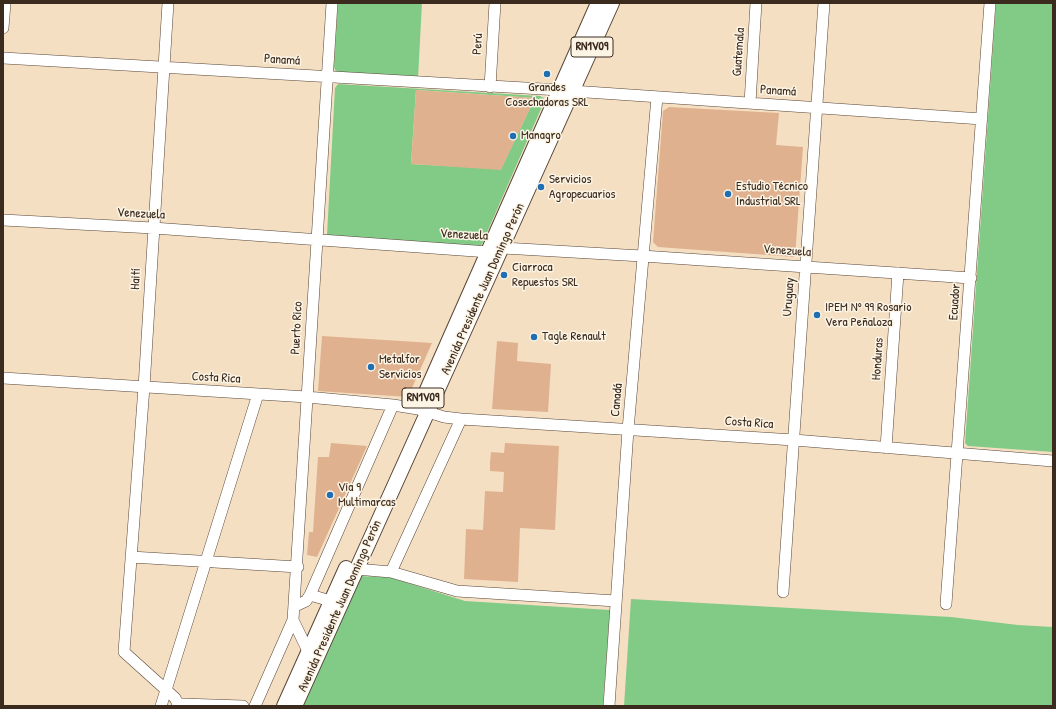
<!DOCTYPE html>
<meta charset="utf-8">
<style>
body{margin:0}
#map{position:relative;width:1056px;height:709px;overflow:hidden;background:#f4dfc2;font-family:"Patrick Hand",sans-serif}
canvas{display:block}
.frame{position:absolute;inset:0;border:4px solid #3b2a1e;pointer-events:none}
</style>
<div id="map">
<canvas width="1056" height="709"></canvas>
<div class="frame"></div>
</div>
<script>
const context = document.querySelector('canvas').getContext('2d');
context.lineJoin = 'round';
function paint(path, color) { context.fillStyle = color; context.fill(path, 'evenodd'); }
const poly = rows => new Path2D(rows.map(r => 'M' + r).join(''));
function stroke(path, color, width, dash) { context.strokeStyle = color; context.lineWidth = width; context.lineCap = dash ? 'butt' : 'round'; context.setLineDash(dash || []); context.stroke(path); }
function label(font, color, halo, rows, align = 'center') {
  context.font = font + ' "Patrick Hand",sans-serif'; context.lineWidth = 3; context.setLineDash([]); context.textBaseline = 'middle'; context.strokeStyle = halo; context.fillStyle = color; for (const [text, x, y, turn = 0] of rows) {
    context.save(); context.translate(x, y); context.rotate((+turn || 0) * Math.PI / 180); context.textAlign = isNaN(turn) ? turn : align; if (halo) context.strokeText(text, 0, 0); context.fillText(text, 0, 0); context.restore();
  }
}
paint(poly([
 [338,3,422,3,418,78,336,72,334,67],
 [996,3,1053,3,1053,452,968,446,965,443],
 [338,84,540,96,544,98,544,102,482,244,479,247,327,235,335,88],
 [416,90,535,98,501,169,411,164],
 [357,576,389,577,465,601,610,610,603,706,301,706],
 [631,599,951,617,1018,625,1053,627,1053,706,624,706]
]), '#82cb87');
paint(poly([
 [416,90,535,98,501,170,411,164],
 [669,107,779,113,776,145,803,147,795,257,658,247,653,242,663,111],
 [322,336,432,343,408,397,318,391],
 [497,341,518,343,517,361,551,364,548,412,492,409],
 [331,443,367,446,317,557,307,555,309,532,313,532,318,457,329,457],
 [505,443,559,446,555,530,520,528,518,582,464,579,466,529,483,530,485,491,503,492,504,472,490,471,490,462,491,452,504,453]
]), '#e0b18f');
const minor = poly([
 [168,3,144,387,124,652,175,698,179,706],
 [3,28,5,3],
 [3,58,560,90],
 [490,87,495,3],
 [572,91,982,119],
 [750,103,756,3],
 [3,220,153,228,489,252,503,248,642,256,971,278],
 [3,378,307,397,393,405,418,409,444,417,461,419,794,440,1053,461],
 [886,448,898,273],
 [131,557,298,567],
 [356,569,391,572,457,591,616,601],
 [391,572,461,419],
 [783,592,824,3],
 [310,595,331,601],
 [946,604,990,3],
 [295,606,306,601,310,595,393,405],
 [308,651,293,620,332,3],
 [161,706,258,394],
 [178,706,182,704,243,706],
 [255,706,293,620],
 [609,706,628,430,657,97]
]);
const major = poly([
 [422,401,598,3],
 [284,706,346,568],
 [295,706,612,3]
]);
stroke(minor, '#574537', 12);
stroke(major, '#574537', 16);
stroke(minor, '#fff', 11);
stroke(major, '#fff', 14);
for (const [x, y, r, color] of [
 [547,74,4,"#1f6fb2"],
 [513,136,4,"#1f6fb2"],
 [541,187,4,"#1f6fb2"],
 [728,194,4,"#1f6fb2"],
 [504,275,4,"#1f6fb2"],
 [817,315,4,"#1f6fb2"],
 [534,337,4,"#1f6fb2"],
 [371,367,4,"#1f6fb2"],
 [330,495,4,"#1f6fb2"]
]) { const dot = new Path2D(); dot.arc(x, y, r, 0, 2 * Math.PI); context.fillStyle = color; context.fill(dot); stroke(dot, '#fcf5e5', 1.5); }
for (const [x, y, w] of [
 [592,47,42],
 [423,398,42]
]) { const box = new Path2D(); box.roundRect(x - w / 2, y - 10, w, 20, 3); context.fillStyle = '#fcf5e5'; context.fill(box); stroke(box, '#3b2a1e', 1); }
label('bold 12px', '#3b2a1e', null, [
 ["RN1V09",592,47],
 ["RN1V09",423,398]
]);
label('13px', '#3b2a1e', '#fcf5e5', [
 ["Perú",478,44,-86],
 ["Guatemala",739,52,-86],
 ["Panamá",282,60,4],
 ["Panamá",778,91,4],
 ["Venezuela",141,214,3],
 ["Venezuela",464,235,3],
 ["Venezuela",787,251,4],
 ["Haití",136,279,-87],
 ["Avenida Presidente Juan Domingo Perón",483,289,-66],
 ["Uruguay",789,297,-86],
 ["Ecuador",955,302,-86],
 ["Puerto Rico",297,328,-87],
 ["Honduras",878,359,-86],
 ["Costa Rica",216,378,3],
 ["Canadá",617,400,-85],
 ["Costa Rica",749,423,4],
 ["Avenida Presidente Juan Domingo Perón",340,606,-66]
]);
label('13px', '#3b2a1e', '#fcf5e5', [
 ["Grandes",547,88,"center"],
 ["Cosechadoras SRL",547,103,"center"],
 ["Managro",521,136],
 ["Servicios",549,180],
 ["Agropecuarios",549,195],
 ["Estudio Técnico",736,187],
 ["Industrial SRL",736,202],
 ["Ciarroca",512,268],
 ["Repuestos SRL",512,283],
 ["IPEM Nº 99 Rosario",825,308],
 ["Vera Peñaloza",825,323],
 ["Tagle Renault",542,337],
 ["Metalfor",379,360],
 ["Servicios",379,375],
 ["Vía 9",338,488],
 ["Multimarcas",338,503]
], 'left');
</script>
